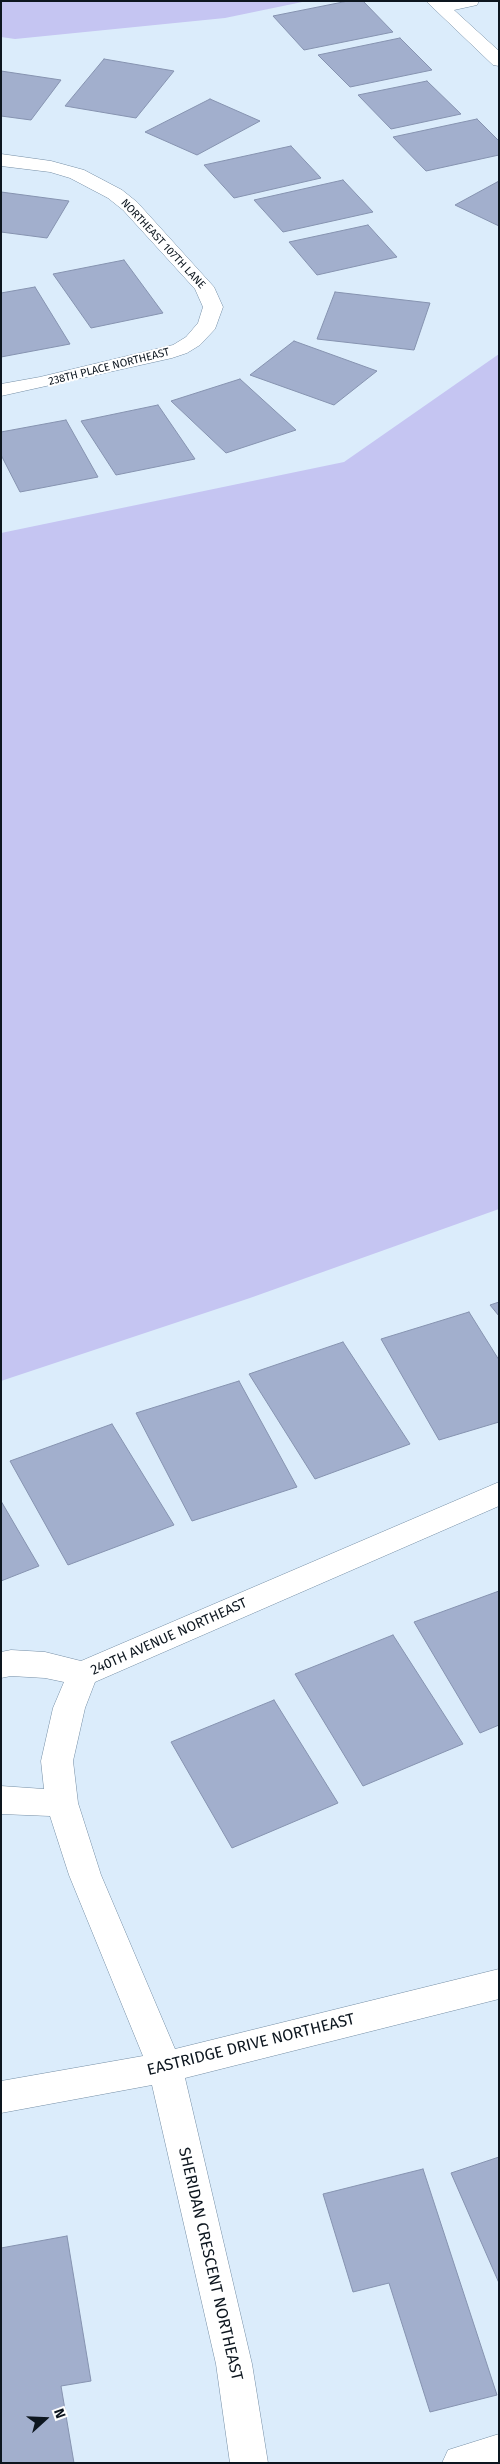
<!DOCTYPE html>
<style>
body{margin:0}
#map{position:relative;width:500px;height:2464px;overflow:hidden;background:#dbecfb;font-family:"Fira Sans",sans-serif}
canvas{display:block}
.frame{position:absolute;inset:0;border:2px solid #0d161f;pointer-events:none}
.north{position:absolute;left:20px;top:2394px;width:50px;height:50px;-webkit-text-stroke:4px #fff;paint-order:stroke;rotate:70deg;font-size:14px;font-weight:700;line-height:20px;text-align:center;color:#0d161f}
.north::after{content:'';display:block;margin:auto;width:18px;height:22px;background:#0d161f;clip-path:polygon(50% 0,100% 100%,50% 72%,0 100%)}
</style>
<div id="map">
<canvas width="500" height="2464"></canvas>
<div class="frame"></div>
<div class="north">N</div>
</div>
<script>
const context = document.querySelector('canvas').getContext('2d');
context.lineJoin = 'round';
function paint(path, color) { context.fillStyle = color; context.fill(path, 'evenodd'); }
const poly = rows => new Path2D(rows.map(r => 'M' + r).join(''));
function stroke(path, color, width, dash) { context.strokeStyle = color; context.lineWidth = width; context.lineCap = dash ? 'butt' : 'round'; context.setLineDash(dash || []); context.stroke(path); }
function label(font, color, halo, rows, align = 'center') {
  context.font = font + ' "Fira Sans",sans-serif'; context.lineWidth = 4; context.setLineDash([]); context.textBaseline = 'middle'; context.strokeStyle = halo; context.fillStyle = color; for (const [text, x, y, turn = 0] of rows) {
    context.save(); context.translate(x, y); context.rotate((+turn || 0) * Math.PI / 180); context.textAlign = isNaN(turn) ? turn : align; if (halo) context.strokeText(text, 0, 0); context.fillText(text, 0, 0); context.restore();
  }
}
paint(poly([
 [1,1,307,1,225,18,15,39,1,37],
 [499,354,499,1209,250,1298,1,1381,1,533,344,462]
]), '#c5c5f2');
const building = poly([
 [348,1,363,1,393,32,304,50,273,16,348,1],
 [400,38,432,70,350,87,318,55,400,38],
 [104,59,174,71,136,118,65,106,104,59],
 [1,71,61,80,31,120,1,116,1,71],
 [427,81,461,114,391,129,358,95,427,81],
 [210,99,260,121,197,155,145,132,210,99],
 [477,119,499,141,499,155,426,171,393,137,477,119],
 [291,146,321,178,234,198,204,165,291,146],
 [343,180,373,212,283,232,254,200,343,180],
 [499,181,499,226,455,205,499,181],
 [1,192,69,201,47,238,1,232,1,192],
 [368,225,397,257,317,275,289,242,368,225],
 [124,260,163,313,91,328,53,274,124,260],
 [35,287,70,344,1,357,1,293,35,287],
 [335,292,430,303,414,350,317,339,335,292],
 [294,341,377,371,334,405,250,375,294,341],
 [240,379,296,430,226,453,171,401,240,379],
 [158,405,195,459,116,475,81,421,158,405],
 [66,420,98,477,20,492,1,455,1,432,66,420],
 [499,1302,499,1316,490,1305,499,1302],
 [469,1312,499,1360,499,1422,439,1440,381,1339,469,1312],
 [343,1342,410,1444,315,1479,249,1374,343,1342],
 [239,1381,297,1487,192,1521,136,1413,239,1381],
 [112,1424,174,1525,68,1565,10,1461,112,1424],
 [1,1501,39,1566,1,1581,1,1501],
 [499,1591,499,1725,480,1733,414,1622,499,1591],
 [393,1635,463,1744,363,1786,295,1674,393,1635],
 [274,1700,338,1803,232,1848,171,1742,274,1700],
 [499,2157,499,2283,451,2173,499,2157],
 [423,2169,497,2395,430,2412,389,2283,353,2292,323,2194,423,2169],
 [67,2236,91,2381,61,2386,74,2463,1,2463,1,2248,67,2236]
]);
paint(building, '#a2afcd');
stroke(building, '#8693b0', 1);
const minor = poly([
 [426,1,479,1,477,5,454,10,499,51,499,66,493,65,426,1],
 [1,154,51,161,84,170,122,190,137,202,214,287,223,307,215,329,200,345,187,353,172,358,1,396,1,384,40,377,173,345,186,337,198,323,203,307,195,289,123,210,108,198,70,178,50,172,1,166,1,154],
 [499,1482,499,1506,95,1682,85,1708,73,1761,78,1803,101,1875,175,2049,499,1969,499,1999,185,2078,252,2364,268,2463,230,2463,216,2364,152,2085,1,2113,1,2081,143,2056,69,1875,50,1816,1,1814,1,1786,44,1789,41,1761,53,1708,64,1682,45,1678,11,1676,1,1678,1,1652,11,1650,45,1652,81,1661,499,1482],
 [499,2434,499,2463,442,2463,448,2450,499,2434]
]);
stroke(minor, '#758ea5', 1);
paint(minor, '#fff');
label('11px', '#0d161f', '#fff', [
 ["NORTHEAST 107TH LANE",163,244,47],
 ["238TH PLACE NORTHEAST",109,367,-14]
]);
label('14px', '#0d161f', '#fff', [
 ["240TH AVENUE NORTHEAST",169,1637,-24]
]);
label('16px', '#0d161f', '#fff', [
 ["EASTRIDGE DRIVE NORTHEAST",251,2045,-14],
 ["SHERIDAN CRESCENT NORTHEAST",210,2264,77]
]);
</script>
